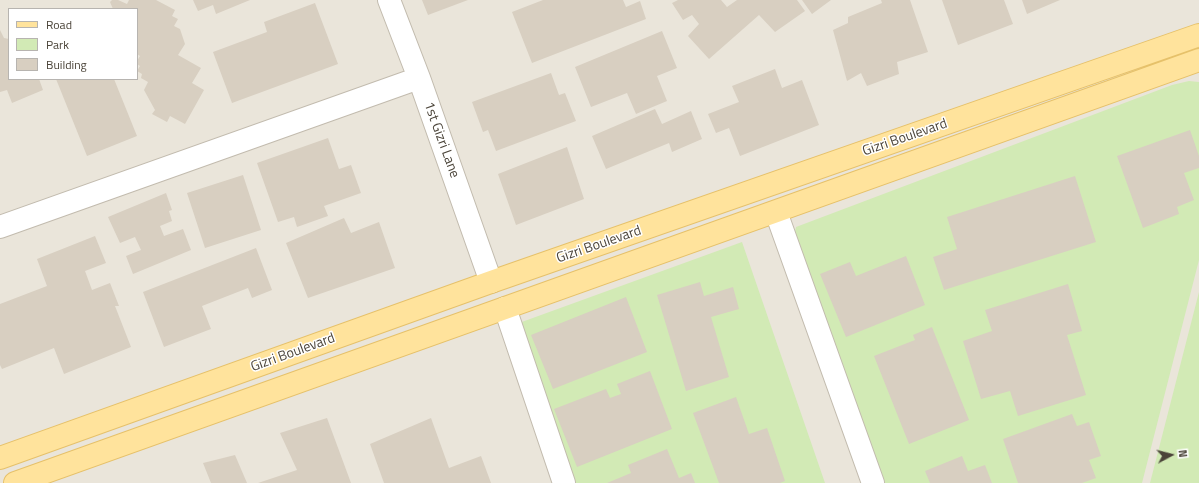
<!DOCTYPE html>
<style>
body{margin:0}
#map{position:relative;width:1199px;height:483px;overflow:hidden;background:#f6f3ec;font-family:"Titillium Web",sans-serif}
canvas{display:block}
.legend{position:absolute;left:8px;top:8px;width:130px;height:72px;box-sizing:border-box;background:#fff;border:1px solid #b7b4b0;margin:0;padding:5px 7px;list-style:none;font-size:12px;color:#4b4439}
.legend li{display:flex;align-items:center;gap:8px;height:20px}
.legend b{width:20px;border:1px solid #b7b4b0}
.north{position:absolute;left:1151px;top:435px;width:40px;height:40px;-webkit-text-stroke:3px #fff;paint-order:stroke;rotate:83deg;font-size:11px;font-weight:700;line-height:16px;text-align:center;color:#4b4439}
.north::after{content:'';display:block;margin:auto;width:14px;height:18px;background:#4b4439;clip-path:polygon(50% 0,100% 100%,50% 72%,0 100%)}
</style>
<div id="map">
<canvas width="1199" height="483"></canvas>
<ul class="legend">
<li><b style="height:5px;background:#ffe39c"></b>Road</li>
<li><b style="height:11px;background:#d2eab5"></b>Park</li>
<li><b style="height:11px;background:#d8cfc1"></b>Building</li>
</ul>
<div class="north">N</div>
</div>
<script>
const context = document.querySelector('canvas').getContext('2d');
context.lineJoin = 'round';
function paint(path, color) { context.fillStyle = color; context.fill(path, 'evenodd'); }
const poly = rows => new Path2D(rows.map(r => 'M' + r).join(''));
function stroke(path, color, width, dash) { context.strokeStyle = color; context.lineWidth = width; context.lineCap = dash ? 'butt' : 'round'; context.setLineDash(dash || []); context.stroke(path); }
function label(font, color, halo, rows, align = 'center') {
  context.font = font + ' "Titillium Web",sans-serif'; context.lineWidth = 3; context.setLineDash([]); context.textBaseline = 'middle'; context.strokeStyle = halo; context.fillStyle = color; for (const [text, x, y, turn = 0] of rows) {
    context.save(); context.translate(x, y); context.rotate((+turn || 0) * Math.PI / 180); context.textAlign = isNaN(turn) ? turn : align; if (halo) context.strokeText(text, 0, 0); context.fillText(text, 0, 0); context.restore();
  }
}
paint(poly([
 [0,0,1199,0,1199,483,0,483],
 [9,9,137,9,137,79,9,79]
]), '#eae5da');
paint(poly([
 [1189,81,1199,82,1199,260,1142,483,881,483,793,240,796,227,1172,85],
 [742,242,825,483,570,483,519,323],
 [1199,292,1199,483,1150,483]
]), '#d2eab5');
paint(poly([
 [112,0,118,0,127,4,129,0,156,0,175,10,172,16,178,19,174,26,180,29,185,44,178,55,201,68,192,83,204,90,185,124,170,116,167,122,152,114,155,110,144,90,148,82,141,78,142,74,137,71,140,66,137,64,137,61,140,56,137,54,137,9,113,9,110,2],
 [193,0,250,0,216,14,213,5,198,11],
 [422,0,468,0,428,15],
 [543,0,623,0,626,7,640,1,646,19,532,63,512,12],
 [678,0,721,0,727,7,737,0,797,0,805,11,775,32,759,15,709,59,688,36,699,24,692,15,683,20,672,3],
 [802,0,831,0,812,14],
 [881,0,910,0,928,52,897,62,899,74,867,86,861,73,847,81,833,30,848,23,848,17,882,3],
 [942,0,1004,0,1013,24,958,45],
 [1022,0,1060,0,1027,14],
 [315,3,338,64,232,103,213,52,267,32,264,22],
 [0,30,4,38,9,39,9,79,39,79,43,90,12,103,7,90,0,92],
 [662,31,677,68,657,76,667,101,636,114,627,93,591,107,575,67],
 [775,69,782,88,802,80,819,125,740,156,729,128,716,133,708,114,739,102,732,86],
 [551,73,559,95,565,93,576,121,496,151,488,130,483,132,472,102],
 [56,79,114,79,137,136,87,156],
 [655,109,662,124,691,111,702,139,672,152,669,143,606,169,592,136],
 [1190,130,1199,156,1199,168,1184,173,1194,200,1177,207,1179,214,1143,228,1117,156],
 [328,138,339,169,351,165,361,193,324,206,328,216,297,227,294,217,278,222,257,163],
 [567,147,584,199,516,225,498,174],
 [243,175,261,230,205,248,187,193],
 [1075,176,1096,242,944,290,933,257,957,249,947,217],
 [166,193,172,210,169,211,172,221,160,226,164,236,183,229,191,250,133,274,126,256,141,250,135,237,120,243,108,217],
 [344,218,351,233,379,222,395,268,308,298,286,243],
 [95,236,106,263,85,271,92,290,110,283,119,306,115,306,131,347,64,374,54,348,2,369,0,365,0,304,47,286,37,259],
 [256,248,272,290,252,298,248,288,202,306,211,329,164,347,143,292],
 [906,256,925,305,846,337,820,274,850,262,856,276],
 [700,282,704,296,733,287,739,309,711,317,729,377,686,391,657,295],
 [1068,284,1082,331,1067,335,1086,395,1018,416,1010,391,981,399,963,341,992,331,985,310],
 [626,297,647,352,553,389,531,335],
 [932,327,969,420,909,444,874,356,915,340,913,335],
 [650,371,672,429,577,467,554,409,606,389,610,398,621,394,617,384],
 [736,397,749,434,767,428,785,481,780,483,719,483,693,413],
 [1072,414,1077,426,1089,422,1101,456,1089,460,1096,478,1082,483,1018,483,1003,439],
 [327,418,351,483,258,483,297,470,280,433],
 [431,418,449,468,481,456,491,483,384,483,370,444],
 [667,449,679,478,691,473,695,483,607,483,631,473,628,465],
 [235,455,247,483,211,483,203,463],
 [962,456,968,471,985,465,992,483,930,483,925,471]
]), '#d8cfc1');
const minor = poly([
 [389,0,419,78,491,282],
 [776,212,873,483],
 [0,227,419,78],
 [505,308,564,483]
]);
const major = poly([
 [0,458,491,282,1199,35],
 [15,483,1199,60]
]);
stroke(minor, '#c2bbae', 24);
stroke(major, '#e6c16a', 24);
stroke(minor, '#fff', 22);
stroke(major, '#ffe39c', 22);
label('14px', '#4b4439', '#fff', [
 ["Gizri Boulevard",905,138,-19],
 ["1st Gizri Lane",441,140,70],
 ["Gizri Boulevard",599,245,-19],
 ["Gizri Boulevard",293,353,-20]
]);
</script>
